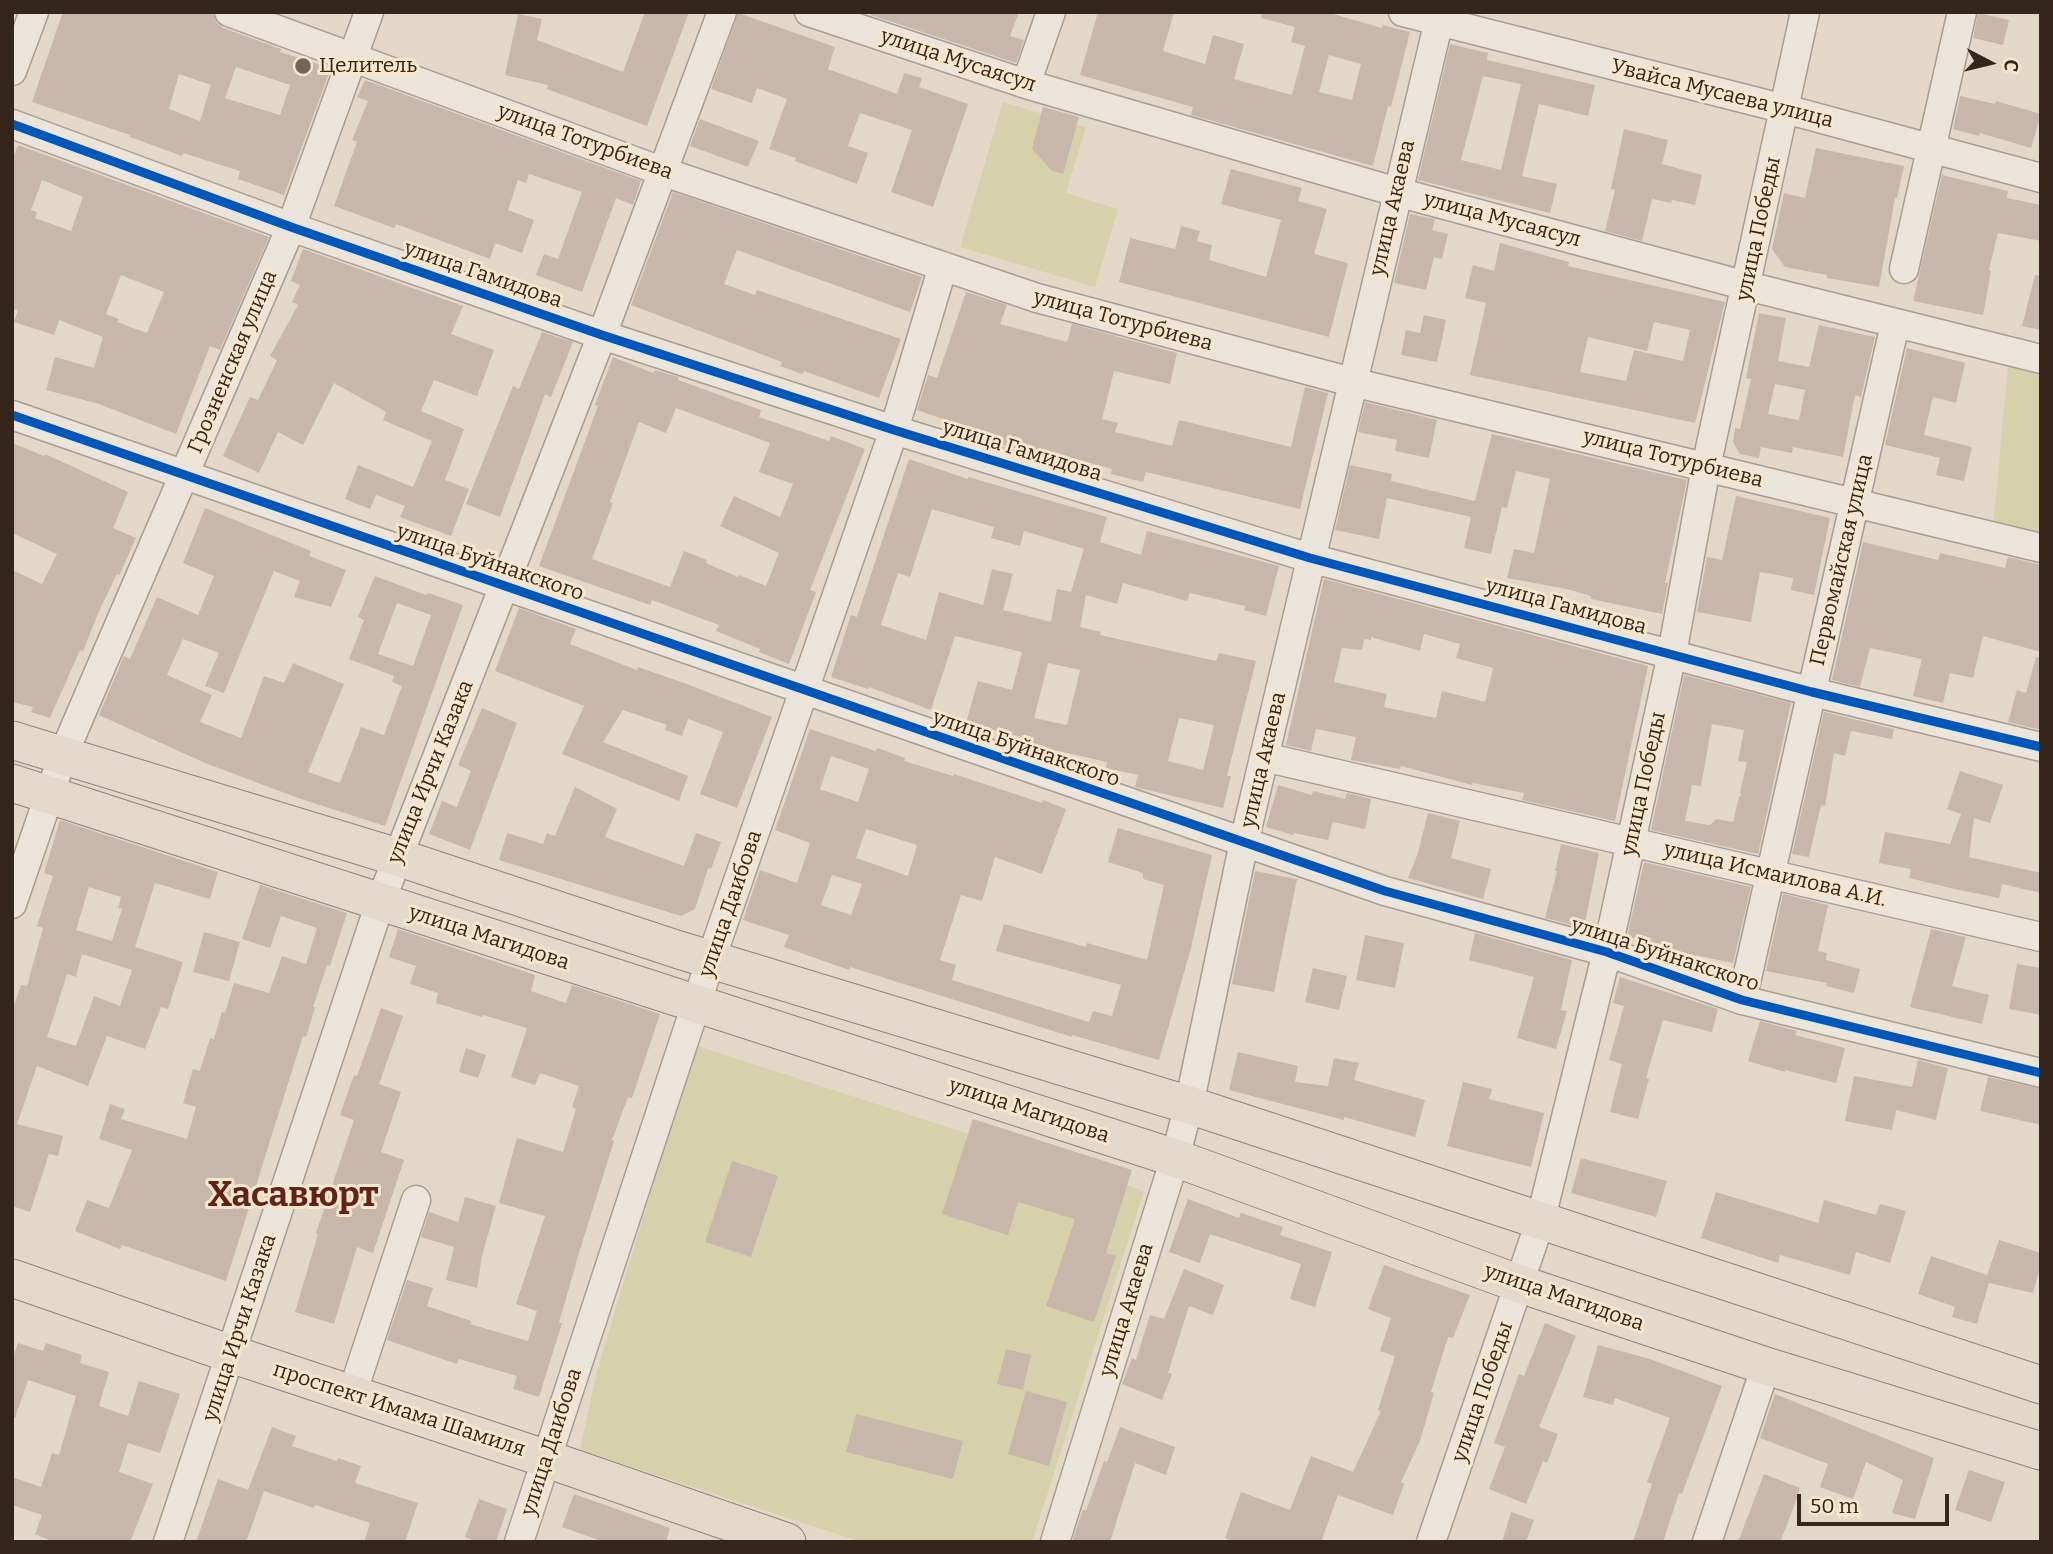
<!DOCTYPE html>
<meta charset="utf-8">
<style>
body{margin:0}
#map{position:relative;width:2053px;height:1554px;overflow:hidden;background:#e3d8c8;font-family:Bitter,serif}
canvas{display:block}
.frame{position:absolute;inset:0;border:14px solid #35251b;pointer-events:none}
.north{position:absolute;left:1955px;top:28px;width:70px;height:70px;-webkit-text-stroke:5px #f6e6cc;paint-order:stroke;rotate:97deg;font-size:19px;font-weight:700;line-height:28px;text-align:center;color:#35251b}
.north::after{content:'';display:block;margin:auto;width:24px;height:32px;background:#35251b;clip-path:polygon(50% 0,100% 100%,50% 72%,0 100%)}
.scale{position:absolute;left:1797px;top:1494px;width:152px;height:32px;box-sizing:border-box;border:4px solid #35251b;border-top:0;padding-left:9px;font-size:21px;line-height:24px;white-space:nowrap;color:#35251b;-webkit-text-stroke:5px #f6e6cc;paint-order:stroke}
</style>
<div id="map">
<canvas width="2053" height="1554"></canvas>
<div class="frame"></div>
<div class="north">С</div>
<div class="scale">50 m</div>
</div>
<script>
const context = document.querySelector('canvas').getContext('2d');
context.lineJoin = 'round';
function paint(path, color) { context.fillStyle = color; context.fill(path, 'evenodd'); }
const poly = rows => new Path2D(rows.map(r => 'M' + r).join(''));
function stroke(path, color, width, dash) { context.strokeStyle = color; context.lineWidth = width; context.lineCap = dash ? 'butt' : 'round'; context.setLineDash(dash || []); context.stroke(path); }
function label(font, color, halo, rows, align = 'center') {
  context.font = font + ' Bitter,serif'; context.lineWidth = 6; context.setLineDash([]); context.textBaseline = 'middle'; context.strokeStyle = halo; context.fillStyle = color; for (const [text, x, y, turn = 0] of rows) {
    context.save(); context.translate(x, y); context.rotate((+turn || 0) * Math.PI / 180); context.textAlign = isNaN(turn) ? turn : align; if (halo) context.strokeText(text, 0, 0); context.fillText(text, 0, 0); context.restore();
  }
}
paint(poly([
 [1003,102,1086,127,1066,193,1118,209,1095,287,960,247],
 [2008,365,2041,372,2041,540,1993,529],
 [695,1045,1144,1191,1032,1542,861,1542,580,1450,597,1371]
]), '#d5d1aa');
paint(poly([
 [63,12,208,12,213,14,216,22,223,28,281,49,280,52,331,68,284,195,238,179,240,171,183,153,182,156,130,137,130,135,32,102],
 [236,67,290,85,280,115,225,98],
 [179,74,211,85,200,121,169,109],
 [645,12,689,12,647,126,547,89,548,85,505,75,518,14,542,19,537,40,623,72],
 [871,12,1019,12,1010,36,1024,40,1016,63,871,15],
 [1098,12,1174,12,1163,51,1205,64,1213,35,1244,44,1234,79,1292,95,1305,46,1291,42,1295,27,1261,18,1261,12,1326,12,1382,28,1383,25,1410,32,1391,107,1388,106,1373,166,1191,115,1193,107,1080,75],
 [1329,55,1361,64,1352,100,1319,92],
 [738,13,835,47,828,69,897,94,904,73,922,78,919,87,968,104,933,207,891,192,912,130,860,113,848,146,868,153,857,184,795,161,796,158,769,149,787,99,757,88,752,103,711,89],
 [1978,13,2009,20,2003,45,1973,38],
 [1450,44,1488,53,1487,60,1595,85,1588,116,1539,104,1522,176,1557,184,1550,213,1418,180],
 [1483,76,1521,84,1501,170,1461,160],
 [365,80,641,181,633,205,616,198,582,292,536,275,544,254,558,259,582,192,529,174,526,183,518,180,508,210,534,220,522,253,495,243,490,259,396,224,394,228,334,206,357,142,352,140,368,101,357,97],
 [1960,96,1995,104,1996,101,2041,114,2031,148,1980,133,1979,136,1953,129],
 [1043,107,1079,117,1063,174,1051,170,1032,149],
 [700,119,759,141,748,167,690,146],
 [1624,129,1668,140,1662,164,1702,175,1695,205,1672,200,1671,203,1652,199,1642,241,1605,231,1615,190,1611,189],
 [18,145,269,237,220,350,210,346,176,434,99,404,46,390,55,357,94,368,103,337,59,320,54,335,14,322,18,310,12,309,12,160],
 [42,180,83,197,71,231,35,218,37,212,31,210],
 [121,275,164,292,147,333,117,322,119,319,106,314],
 [1816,148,1904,166,1897,198,1895,198,1879,287,1827,278,1827,275,1785,267,1772,249,1784,193,1805,198],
 [1231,169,1302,188,1298,201,1327,209,1314,254,1348,263,1329,337,1119,282,1130,238,1175,249,1181,226,1200,231,1197,241,1212,245,1209,260,1266,277,1281,220,1221,204],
 [1942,175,2008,191,2007,198,2041,205,2041,241,1998,233,1989,270,1991,271,1983,315,1913,301],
 [673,192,922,277,910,312,737,250,724,284,755,295,757,290,901,339,879,398,804,371,802,374,780,366,782,362,631,305],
 [1410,214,1435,219,1432,230,1448,234,1442,259,1434,257,1426,290,1394,283],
 [1500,243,1569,262,1568,266,1725,302,1695,423,1470,375,1486,303,1465,298,1473,265,1494,271],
 [1654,322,1690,330,1683,361,1634,350,1626,381,1580,372,1588,337,1647,351],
 [303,249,463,306,451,334,494,350,477,396,434,380,421,411,464,429,445,480,469,489,451,536,400,517,405,506,376,495,370,509,345,499,358,465,413,487,432,441,383,420,386,412,334,383,303,445,278,432,259,473,223,456,250,397,258,400,277,360,270,356,298,305,292,302,300,285,291,281],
 [2035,275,2041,276,2041,330,2022,326],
 [966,292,1007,305,1000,324,1067,342,1072,324,1177,353,1170,384,1114,371,1102,419,1118,423,1115,432,1172,446,1179,420,1291,447,1305,387,1328,393,1300,509,1146,472,1143,482,1111,474,1112,469,1058,454,1056,459,1007,446,965,432,966,427,917,410,928,375,937,378],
 [1759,313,1786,318,1778,361,1809,367,1819,325,1875,337,1861,397,1855,395,1843,457,1793,447,1792,453,1761,447,1759,458,1740,454,1733,442,1735,428,1740,429,1751,379,1746,378],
 [1775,384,1805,390,1799,420,1768,414],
 [1424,315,1446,320,1437,362,1401,355,1406,330,1420,333],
 [542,332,573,342,551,397,545,394,500,517,466,504,513,386,519,389],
 [1907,348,1965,363,1956,403,1933,397,1924,435,1972,447,1964,481,1936,475,1940,458,1885,445],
 [613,357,653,373,655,370,678,377,678,380,761,410,759,417,829,441,831,436,865,449,810,590,816,592,789,664,759,652,760,649,716,631,719,625,652,600,650,605,539,566,598,406,595,405],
 [676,408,770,443,759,472,793,484,780,517,734,496,720,526,779,553,766,586,739,575,738,577,706,563,707,560,684,551,670,587,592,559,613,503,610,502,639,422,666,433],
 [1365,402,1437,420,1429,458,1395,451,1397,440,1358,432],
 [1492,434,1687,480,1665,583,1668,583,1662,614,1591,599,1591,596,1567,589,1507,578,1514,549,1534,553,1550,479,1516,471,1507,508,1502,507,1491,554,1464,548,1471,517,1387,498,1379,539,1335,530,1350,465,1392,474,1391,481,1475,501],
 [12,443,44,456,45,454,128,492,113,528,136,538,119,576,117,574,99,611,83,651,80,650,50,718,31,712,33,707,12,702,12,570,42,584,57,554,12,533],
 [909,459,968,479,968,477,1107,517,1100,542,1141,555,1147,531,1279,566,1266,616,1244,610,1245,606,1190,593,1187,601,1123,583,1117,604,1086,595,1080,627,1101,632,1100,635,1216,661,1219,653,1256,661,1227,776,1231,776,1223,808,1135,787,1138,775,1106,768,1107,762,1032,745,1033,740,966,723,978,681,1012,690,1022,652,955,636,931,710,869,687,868,689,831,677,851,615,857,617],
 [932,509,994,527,991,538,1020,546,1024,531,1084,549,1071,592,1057,589,1051,622,1003,610,1013,574,992,569,983,605,939,592,926,640,881,625,898,573,910,577],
 [1048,663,1080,670,1067,725,1034,718],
 [1179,718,1214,725,1203,770,1168,761],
 [1736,496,1830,518,1814,595,1791,590,1793,578,1760,572,1751,622,1697,612,1707,557,1722,560],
 [205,508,311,551,309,556,346,570,331,607,294,597,300,581,274,571,224,693,205,686,219,653,183,639,167,675,212,695,200,722,241,738,264,676,284,683,293,663,344,684,308,772,340,783,361,727,384,735,402,686,392,682,394,676,349,659,364,620,358,617,375,576,426,595,428,593,463,605,385,826,298,798,205,763,99,715,124,656,130,659,157,597,198,615,214,576,183,563],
 [397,603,431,615,413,666,378,654],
 [1863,542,1938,560,1940,553,2005,568,2008,557,2041,565,2041,652,1983,636,1973,678,1950,673,1943,703,1913,696,1922,659,1870,648,1860,687,1832,680],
 [1324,579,1648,666,1615,821,1522,800,1524,793,1473,783,1472,785,1401,766,1400,769,1351,760,1356,737,1316,729,1311,751,1286,745],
 [1424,634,1460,644,1456,658,1493,668,1485,702,1442,691,1436,718,1384,707,1387,694,1334,682,1342,648,1362,650,1364,639,1371,640,1371,637,1420,651],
 [519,608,576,629,570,644,637,670,638,667,684,683,772,717,737,808,700,794,723,732,688,719,682,736,665,730,667,725,623,710,603,742,688,776,679,801,562,754,584,706,495,671],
 [2036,657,2041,658,2041,730,2008,722,2017,690,2026,693],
 [1684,675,1791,703,1758,854,1651,830],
 [1712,724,1744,730,1738,761,1747,762,1740,793,1742,794,1739,797,1733,822,1716,819,1710,825,1685,821,1692,785,1701,786],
 [482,708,517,723,470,850,429,834,442,801,457,807,471,771,458,765],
 [1824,712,1894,729,1892,739,1851,731,1845,756,1834,753,1825,806,1821,805,1809,857,1792,854],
 [810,729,876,751,877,748,905,758,904,761,953,776,954,774,1042,803,1043,800,1066,809,1042,874,995,857,982,901,961,895,940,960,956,965,952,980,1089,1022,1093,1011,1112,1016,1121,985,996,951,1004,924,1086,947,1087,943,1147,960,1164,885,1143,879,1143,873,1108,862,1118,828,1212,855,1191,948,1159,1060,1072,1035,1072,1037,850,967,849,970,784,947,789,935,743,920,760,870,797,883,810,843,775,830],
 [831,756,869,769,858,802,820,789],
 [866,829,917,845,908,876,856,858],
 [832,875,862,884,851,915,821,905],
 [1960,771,2003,785,1990,823,1974,818,1969,857,2041,873,2041,893,2002,884,1999,898,1959,890,1909,878,1911,869,1879,863,1885,832,1950,844,1961,814,1947,809],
 [1278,785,1312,795,1313,791,1345,799,1347,793,1371,799,1365,829,1333,822,1328,840,1294,833,1293,835,1266,827],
 [575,787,617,809,605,837,684,866,696,833,721,842,711,869,708,868,695,909,681,916,499,860,507,833,543,844,547,833,555,836],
 [1428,813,1460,821,1451,858,1491,869,1483,899,1408,878,1418,853],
 [60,820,218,872,210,899,155,883,135,947,183,962,168,1009,161,1007,145,1049,107,1036,88,1086,37,1066,17,1124,63,1136,58,1156,49,1154,30,1212,12,1206,12,1011,21,985,27,986,43,928,37,926,53,876,44,873],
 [89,887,121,897,118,908,122,909,112,941,76,930],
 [82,954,132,970,120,1006,94,996,76,1046,47,1037,67,974,76,977],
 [1561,844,1599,853,1584,928,1545,918,1557,871,1555,871],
 [1644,862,1751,887,1733,963,1666,949,1667,945,1627,937],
 [1255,871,1297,879,1274,992,1232,984],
 [260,885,347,913,330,966,327,965,313,1007,315,1007,306,1037,303,1036,226,1281,122,1245,120,1249,75,1231,87,1200,109,1208,132,1150,99,1139,110,1104,125,1109,121,1119,187,1139,196,1107,183,1103,193,1069,200,1071,210,1038,214,1039,222,1012,225,1013,234,983,269,993,282,956,306,964,317,928,281,916,270,948,242,939],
 [1783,894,1828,905,1818,951,1827,953,1826,960,1860,969,1854,993,1826,986,1827,983,1766,971],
 [398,929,535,975,531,991,566,1003,572,985,660,1014,632,1098,628,1097,612,1140,614,1141,579,1253,559,1323,562,1323,539,1397,513,1389,517,1376,459,1359,457,1364,387,1340,407,1280,433,1288,427,1306,471,1321,470,1324,528,1341,537,1311,516,1304,545,1216,499,1203,517,1138,563,1152,576,1109,572,1107,579,1086,540,1073,535,1085,511,1077,527,1028,483,1015,482,1017,436,1003,438,993,410,984,416,966,389,957],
 [1931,929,1966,937,1952,986,1989,995,1982,1024,1910,1007],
 [204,932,240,942,229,981,193,972],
 [1475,933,1572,960,1561,1010,1567,1011,1556,1049,1517,1038,1534,977,1469,960],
 [1365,935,1404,943,1395,988,1356,980],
 [2017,964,2041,968,2041,1015,2009,1009],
 [1313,968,1347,976,1339,1010,1305,1002],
 [1620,977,1718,1009,1712,1032,1663,1020,1646,1078,1649,1079,1638,1119,1610,1112,1622,1064,1609,1060,1624,1006,1613,1003],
 [381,1008,403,1016,379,1084,401,1092,381,1152,404,1160,373,1253,357,1247,334,1324,295,1312,318,1234,316,1233,354,1120,340,1115,354,1075,357,1076],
 [1760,1021,1797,1031,1795,1035,1845,1048,1836,1083,1785,1070,1785,1072,1748,1061],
 [466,1048,486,1055,478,1078,459,1072],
 [1238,1052,1298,1066,1295,1082,1328,1086,1334,1058,1359,1063,1354,1080,1425,1100,1415,1137,1344,1117,1344,1120,1229,1090],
 [1918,1060,1948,1068,1936,1120,1896,1110,1892,1130,1845,1121,1854,1076,1912,1087],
 [1988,1077,2041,1089,2041,1125,1980,1111],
 [1463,1082,1492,1089,1489,1099,1544,1113,1531,1167,1447,1146],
 [973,1119,1132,1170,1106,1253,1116,1256,1094,1322,1046,1306,1075,1219,1018,1202,1008,1235,942,1214],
 [1581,1158,1667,1181,1656,1217,1571,1193],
 [732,1161,778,1176,751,1257,705,1242],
 [1716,1192,1818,1223,1824,1200,1876,1215,1880,1204,1906,1211,1890,1263,1856,1252,1850,1275,1780,1255,1778,1263,1701,1238],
 [465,1197,496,1206,482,1256,477,1288,446,1280,454,1247,421,1237,429,1212,458,1222],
 [1188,1199,1239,1218,1241,1213,1283,1227,1280,1235,1332,1252,1315,1307,1290,1299,1301,1264,1210,1234,1200,1263,1169,1252],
 [1999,1240,2041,1253,2041,1264,2033,1293,1989,1283,1977,1324,1952,1317,1955,1307,1918,1294,1931,1256,1987,1275],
 [1384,1265,1470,1295,1453,1338,1448,1337,1431,1392,1434,1393,1420,1441,1401,1482,1404,1484,1393,1515,1338,1495,1321,1542,1236,1542,1225,1538,1241,1492,1290,1510,1311,1456,1353,1472,1381,1411,1378,1410,1395,1356,1380,1351,1391,1318,1368,1309],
 [1184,1269,1224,1285,1213,1315,1189,1306,1168,1373,1172,1374,1162,1400,1122,1384,1132,1358,1136,1360,1150,1315,1164,1319],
 [1545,1323,1576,1336,1539,1427,1558,1434,1547,1463,1543,1461,1526,1504,1489,1489,1505,1447,1494,1443,1519,1374,1524,1376],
 [18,1343,43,1351,46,1343,82,1355,80,1363,109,1372,99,1406,128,1416,139,1381,180,1394,160,1453,128,1443,119,1472,153,1484,130,1542,54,1542,35,1534,42,1515,12,1505,12,1477,41,1487,52,1453,59,1455,76,1396,28,1380,15,1418,12,1418,12,1360],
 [1598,1345,1650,1359,1722,1386,1682,1494,1679,1493,1663,1542,1633,1542,1652,1484,1647,1482,1670,1418,1615,1398,1613,1405,1583,1397],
 [1006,1349,1031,1355,1023,1390,997,1384],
 [1026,1391,1067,1402,1049,1466,1008,1454],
 [1775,1394,1934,1458,1915,1519,1892,1513,1903,1480,1866,1462,1853,1499,1820,1487,1828,1464,1760,1438],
 [856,1414,963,1441,953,1479,846,1452],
 [272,1427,296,1436,292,1446,337,1461,338,1458,361,1466,355,1483,418,1503,405,1542,364,1542,370,1523,315,1505,314,1508,264,1491,246,1542,196,1542,218,1479,248,1490],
 [1120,1427,1175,1447,1166,1475,1135,1463,1110,1542,1072,1542,1083,1509,1086,1511,1104,1461,1107,1462],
 [1969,1470,2005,1482,1991,1522,1955,1510],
 [1764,1474,1800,1488,1792,1512,1780,1542,1738,1542],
 [574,1494,670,1528,666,1542,604,1542,562,1527],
 [479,1499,507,1509,496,1542,478,1542,465,1537],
 [1511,1512,1534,1520,1526,1542,1502,1542]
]), '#c7b6a9');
const minor = poly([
 [229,12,664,172,1037,298,1352,382,2041,548],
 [809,12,1026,84,1397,192,1747,286,2041,359],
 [1403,12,1785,109,2041,178],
 [12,71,34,12],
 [1026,84,1051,12],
 [12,124,291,227,602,335,894,430,1310,558,1812,692,2041,747],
 [1904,269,1962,12],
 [12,415,1385,891,1607,952,1742,1000,2041,1073],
 [1264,757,2041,937],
 [12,904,63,755,291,227,369,12],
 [1742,1000,1895,324],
 [352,1394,416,1200],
 [168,1542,380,903,602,335,722,12],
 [519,1542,711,959,894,430,943,266],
 [1055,1542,1175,1158,1189,1105,1244,842,1441,12],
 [1431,1542,1540,1222,1607,952,1672,654,1706,467,1805,12],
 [1707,1542,1766,1366]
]);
const major = poly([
 [12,740,397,857,679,950,1189,1105,2041,1385],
 [12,783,1175,1158,1520,1284,1766,1366,2041,1451],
 [12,1278,231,1354,547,1459,787,1542]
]);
stroke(minor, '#a79d92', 31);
stroke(major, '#8d8379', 39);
stroke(minor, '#ebe4da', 28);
stroke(major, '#e2d9cb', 37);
stroke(poly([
 [12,124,291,227,602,335,894,430,1310,558,1812,692,2041,747],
 [12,415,1385,891,1607,952,1742,1000,2041,1073]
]), '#0057b8', 9);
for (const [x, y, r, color] of [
 [303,66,9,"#726458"]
]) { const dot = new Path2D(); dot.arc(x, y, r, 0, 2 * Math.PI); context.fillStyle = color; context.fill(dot); stroke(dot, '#f6e6cc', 2.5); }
label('21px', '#35251b', '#f6e6cc', [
 ["улица Мусаясул",958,61,18],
 ["Увайса Мусаева улица",1722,94,14],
 ["улица Тотурбиева",585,142,20],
 ["улица Акаева",1393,208,-77],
 ["улица Мусаясул",1502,220,15],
 ["улица Победы",1759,229,-78],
 ["улица Гамидова",483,275,19],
 ["улица Тотурбиева",1123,321,15],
 ["Грозненская улица",233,362,-67],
 ["улица Гамидова",1022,451,17],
 ["улица Тотурбиева",1673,459,14],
 ["Первомайская улица",1842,560,-77],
 ["улица Буйнакского",490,563,19],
 ["улица Гамидова",1566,607,15],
 ["улица Буйнакского",1026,749,19],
 ["улица Акаева",1264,760,-77],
 ["улица Ирчи Казака",431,772,-68],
 ["улица Победы",1644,784,-78],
 ["улица Исмаилова А.И.",1775,875,13],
 ["улица Даибова",731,904,-71],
 ["улица Магидова",489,938,18],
 ["улица Буйнакского",1665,955,18],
 ["улица Магидова",1029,1111,18],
 ["улица Магидова",1564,1298,19],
 ["улица Акаева",1127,1310,-73],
 ["улица Ирчи Казака",240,1328,-72],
 ["улица Победы",1483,1392,-71],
 ["проспект Имама Шамиля",399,1410,18],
 ["улица Даибова",552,1442,-72]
]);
label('21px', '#35251b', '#f6e6cc', [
 ["Целитель",319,66]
], 'left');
label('bold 35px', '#622219', '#f6e6cc', [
 ["Хасавюрт",293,1196]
]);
</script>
